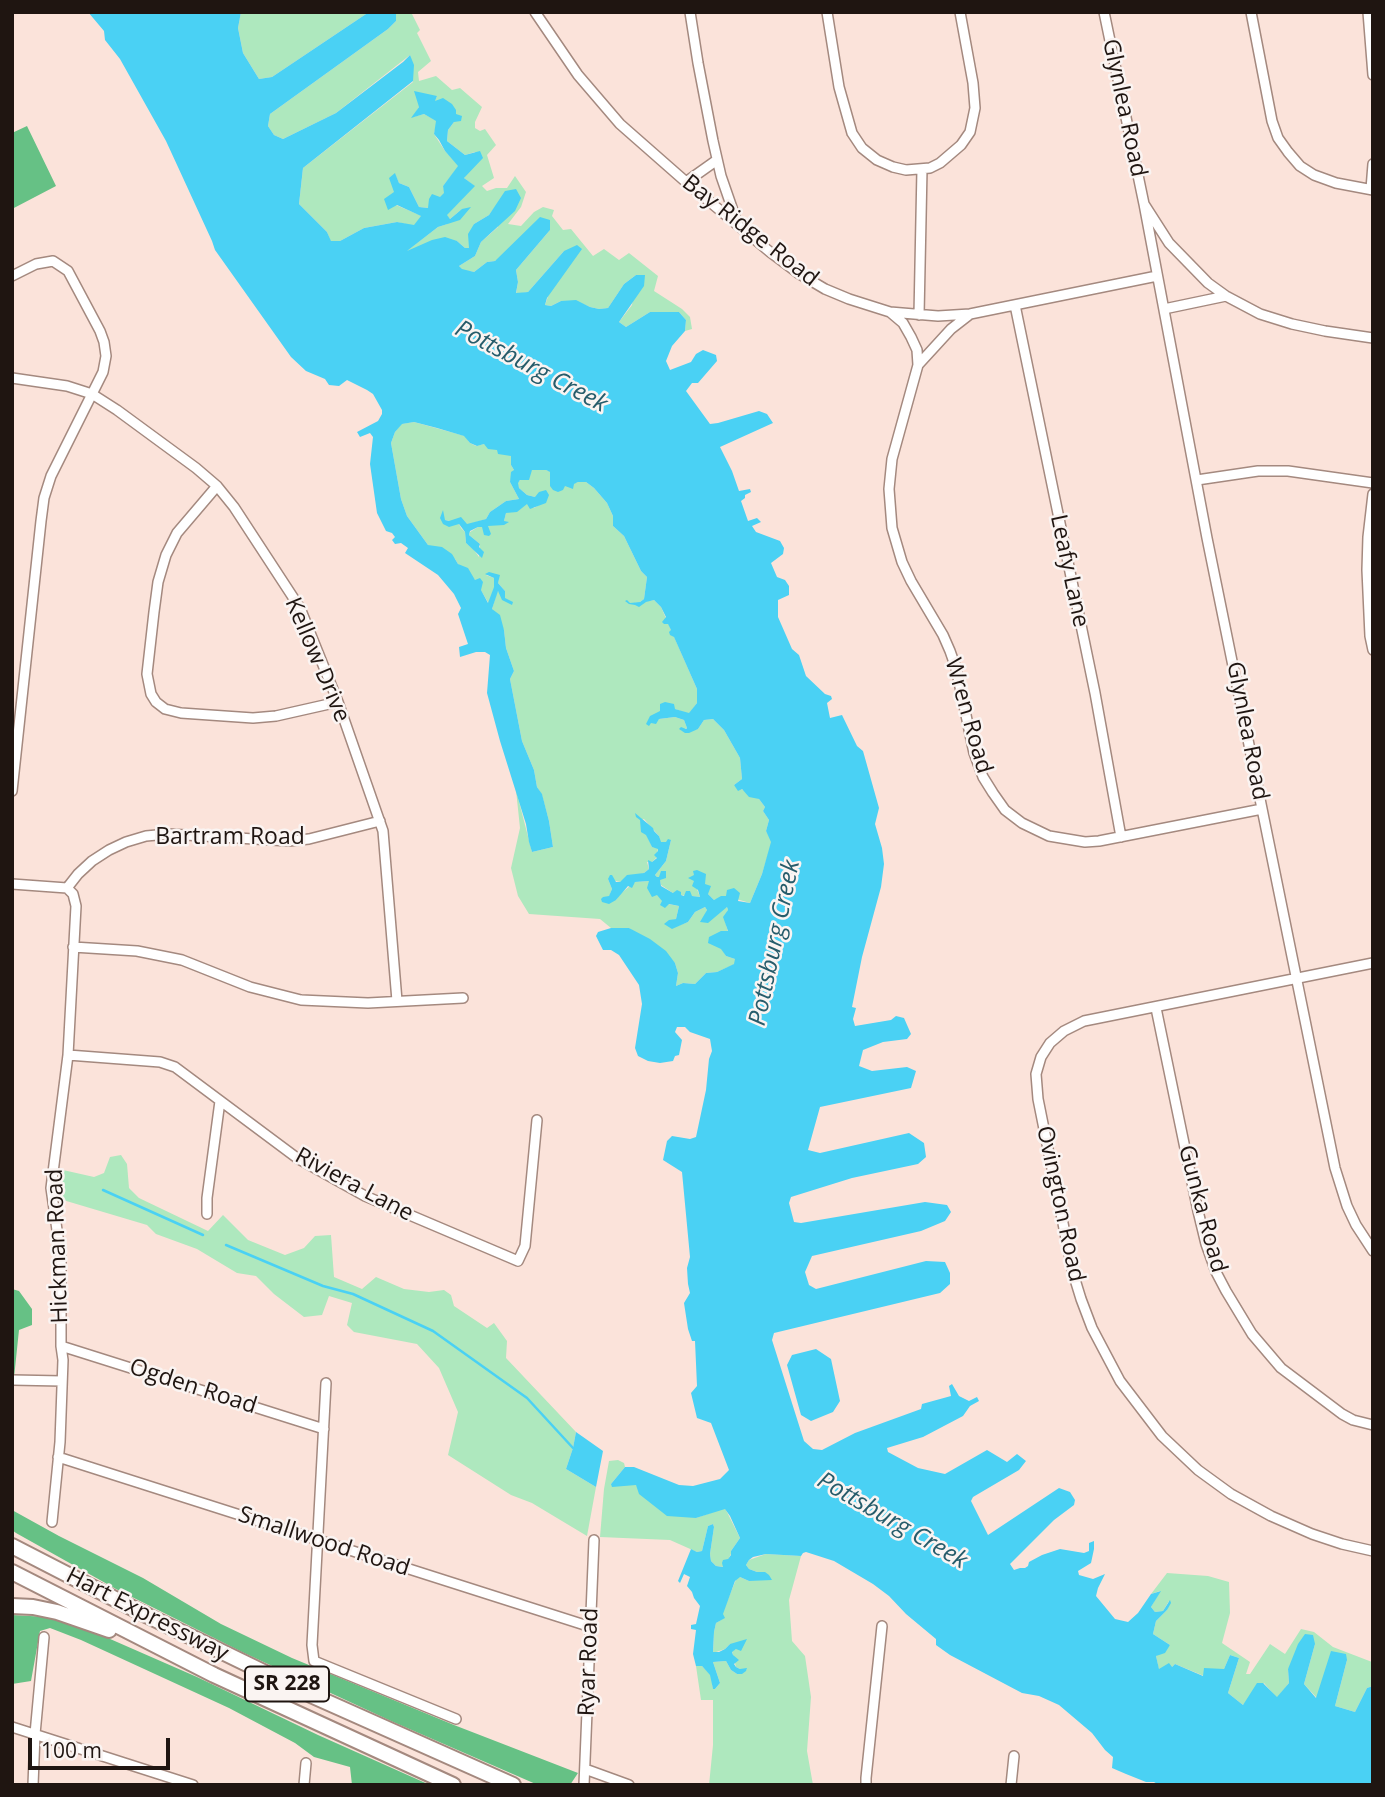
<!DOCTYPE html>
<style>
body{margin:0}
#map{position:relative;width:1385px;height:1797px;overflow:hidden;background:#fbe3da;font-family:"Open Sans",sans-serif}
canvas{display:block}
.frame{position:absolute;inset:0;border:14px solid #1f1511;pointer-events:none}
.scale{position:absolute;left:28px;top:1738px;width:142px;height:32px;box-sizing:border-box;border:4px solid #1f1511;border-top:0;padding-left:9px;font-size:21px;line-height:24px;white-space:nowrap;color:#1f1511;-webkit-text-stroke:5px #faf4f2;paint-order:stroke}
</style>
<div id="map">
<canvas width="1385" height="1797"></canvas>
<div class="frame"></div>
<div class="scale">100 m</div>
</div>
<script>
const context = document.querySelector('canvas').getContext('2d');
context.lineJoin = 'round';
function paint(path, color) { context.fillStyle = color; context.fill(path, 'evenodd'); }
const poly = rows => new Path2D(rows.map(r => 'M' + r).join(''));
function stroke(path, color, width, dash) { context.strokeStyle = color; context.lineWidth = width; context.lineCap = dash ? 'butt' : 'round'; context.setLineDash(dash || []); context.stroke(path); }
function label(font, color, halo, rows, align = 'center') {
  context.font = font + ' "Open Sans",sans-serif'; context.lineWidth = 5; context.setLineDash([]); context.textBaseline = 'middle'; context.strokeStyle = halo; context.fillStyle = color; for (const [text, x, y, turn = 0] of rows) {
    context.save(); context.translate(x, y); context.rotate((+turn || 0) * Math.PI / 180); context.textAlign = isNaN(turn) ? turn : align; if (halo) context.strokeText(text, 0, 0); context.fillText(text, 0, 0); context.restore();
  }
}
paint(poly([
 [241,12,369,12,272,77,259,79,243,53,238,28],
 [396,12,411,12,420,30,417,33,431,61,418,72,419,81,436,76,452,90,460,88,482,107,475,122,475,128,480,131,485,129,496,145,487,155,494,178,482,186,487,191,496,188,507,188,515,176,526,192,521,207,508,224,521,226,534,212,543,207,554,210,552,216,563,230,571,229,593,256,604,249,619,260,629,253,658,276,654,291,682,309,690,317,692,329,685,331,686,320,679,312,650,312,626,327,619,322,632,305,636,275,624,284,608,308,599,309,590,307,576,301,561,301,551,306,545,305,564,251,528,292,516,294,518,282,516,270,550,230,495,261,487,262,474,272,462,270,459,266,475,256,481,242,498,227,495,207,489,215,474,224,469,248,465,248,457,241,404,253,438,227,447,224,462,209,450,219,446,215,474,186,464,178,475,152,465,155,447,141,448,130,454,122,456,114,439,101,434,102,437,96,419,107,413,117,424,114,437,121,434,134,445,151,459,166,443,186,445,193,428,208,419,207,409,187,399,183,395,174,394,192,396,205,422,216,414,226,397,222,364,228,340,241,331,242,327,232,299,204,303,168,413,82,410,55,336,113,283,139,274,135,268,126,270,114,388,29,396,21],
 [414,422,465,436,470,443,476,446,484,444,511,455,511,465,514,470,510,482,519,499,506,501,490,512,486,519,467,525,445,520,443,524,459,524,461,528,465,532,466,543,474,550,479,557,480,544,469,535,470,532,478,527,504,521,506,513,527,503,534,508,539,505,535,497,527,495,519,488,517,483,532,470,546,470,551,472,565,486,578,482,586,482,594,488,607,503,613,516,613,526,624,536,641,571,647,577,644,599,640,602,629,604,654,600,661,607,697,689,697,703,689,714,675,709,661,711,651,723,659,719,675,717,684,720,687,728,681,731,698,729,704,720,713,719,724,730,740,758,742,779,734,785,759,799,765,807,763,811,769,820,766,831,772,842,762,874,750,903,726,896,714,900,708,894,705,885,694,875,694,881,700,897,680,895,673,893,661,885,659,877,657,877,655,875,666,861,671,840,667,842,660,842,659,836,644,819,640,820,652,847,658,848,657,857,652,862,647,862,649,869,644,873,620,882,608,879,612,889,609,897,603,897,616,900,620,894,635,882,649,881,663,902,661,905,668,904,679,906,676,919,673,920,675,927,688,922,695,912,705,907,707,910,704,917,727,907,728,910,725,921,728,932,722,949,726,956,735,959,735,964,717,972,706,973,695,984,683,983,676,986,678,973,675,963,629,928,611,928,600,919,529,914,518,896,511,868,520,828,516,790,532,852,553,847,549,821,542,795,537,787,534,770,522,741,510,679,514,671,506,648,504,630,492,609,497,592,498,591,505,598,505,591,498,583,499,575,486,575,494,578,494,588,489,604,475,580,458,564,455,559,428,545,407,516,401,499,391,443,395,432,401,424],
 [121,1155,127,1164,129,1188,139,1198,208,1231,223,1215,248,1240,285,1255,304,1248,315,1236,331,1235,334,1277,362,1289,376,1277,404,1289,429,1292,444,1290,451,1295,454,1306,487,1328,494,1323,507,1341,506,1358,576,1432,573,1448,566,1469,596,1487,587,1536,532,1503,511,1495,448,1455,458,1412,439,1368,417,1344,354,1332,347,1325,352,1303,329,1296,322,1315,304,1317,274,1294,256,1276,237,1273,197,1249,156,1234,147,1225,63,1200,61,1183,63,1170,94,1177,104,1173,110,1157],
 [618,1460,624,1463,625,1467,611,1484,636,1485,696,1518,725,1508,740,1538,731,1551,731,1554,724,1567,716,1566,711,1561,710,1554,714,1527,713,1524,708,1526,702,1551,697,1552,670,1540,600,1537,604,1489,609,1461],
 [766,1554,801,1556,789,1600,792,1641,805,1656,811,1697,807,1751,813,1785,709,1785,713,1745,713,1700,701,1700,696,1666,702,1666,711,1675,713,1689,715,1689,720,1683,713,1662,726,1661,731,1670,737,1674,747,1669,740,1669,736,1667,732,1651,736,1649,730,1644,725,1649,713,1653,714,1632,716,1623,724,1618,722,1614,737,1577,740,1577,749,1581,753,1580,765,1572,757,1572,749,1569,746,1565,749,1560],
 [1167,1573,1208,1576,1229,1582,1230,1613,1222,1643,1250,1662,1246,1674,1250,1674,1270,1644,1285,1654,1301,1629,1314,1632,1333,1647,1372,1662,1373,1686,1367,1688,1355,1712,1335,1706,1347,1660,1317,1698,1304,1684,1315,1644,1288,1669,1289,1683,1277,1698,1264,1683,1243,1705,1228,1693,1239,1658,1230,1655,1224,1669,1212,1669,1204,1676,1175,1664,1172,1667,1159,1670,1156,1656,1170,1645,1153,1634,1156,1621,1167,1610,1169,1601,1163,1611,1155,1612,1151,1607,1160,1591,1151,1594]
]), '#aee8be');
paint(poly([
 [27,126,56,186,12,209,12,133],
 [12,1289,19,1291,32,1309,32,1325,19,1330,12,1397],
 [12,1510,59,1536,143,1578,221,1624,292,1658,454,1725,578,1773,570,1785,538,1785,391,1721,242,1652,116,1589,16,1533,12,1530],
 [12,1615,48,1617,85,1628,197,1677,318,1735,430,1785,352,1785,350,1767,314,1757,295,1743,229,1708,81,1640,50,1628,40,1631,31,1681,12,1684]
]), '#66c185');
paint(poly([
 [88,12,241,12,238,28,243,53,259,79,272,77,369,12,396,12,396,21,388,29,270,114,268,126,274,135,283,139,336,113,403,62,410,55,414,65,413,81,303,168,299,204,327,232,331,241,340,241,364,228,397,222,414,225,421,216,397,205,388,210,384,199,394,192,389,178,395,173,399,183,409,187,419,207,428,208,429,199,432,194,440,197,444,193,443,186,458,166,445,151,439,140,434,134,436,121,424,114,411,118,419,107,414,91,437,96,435,101,443,98,452,104,456,110,456,114,462,116,461,121,454,122,448,130,447,141,465,155,480,151,483,158,464,178,475,186,447,215,450,219,462,209,471,207,460,220,438,227,407,251,432,240,445,237,457,241,465,248,469,248,468,234,474,224,489,215,505,191,516,189,521,198,515,211,481,242,475,256,459,266,462,269,474,272,487,262,495,261,540,217,550,220,550,230,516,270,518,282,516,293,528,292,564,251,577,245,582,249,547,298,545,305,551,306,561,301,576,300,590,307,599,309,608,308,624,284,636,275,645,275,644,286,619,322,626,327,650,312,679,312,686,320,685,331,672,346,666,361,670,370,691,362,696,354,703,350,716,355,717,361,698,383,692,383,686,391,710,424,718,423,759,411,767,414,773,423,720,447,732,471,739,491,750,489,751,492,745,495,745,498,741,501,748,521,757,518,761,522,752,526,756,532,780,541,784,548,783,554,771,563,777,577,785,580,789,586,789,595,778,600,778,617,792,649,799,655,806,676,825,694,831,696,832,699,827,703,830,718,842,715,857,746,863,751,879,808,875,824,882,848,884,864,881,887,862,957,852,1007,856,1008,853,1019,855,1026,891,1020,896,1016,904,1018,911,1034,907,1039,883,1042,863,1050,859,1066,872,1071,907,1067,916,1071,911,1088,820,1107,808,1150,820,1153,909,1133,924,1143,926,1157,918,1164,852,1178,791,1197,789,1203,794,1222,801,1223,925,1202,947,1205,951,1212,945,1221,921,1231,812,1256,805,1272,809,1285,816,1289,926,1261,945,1262,950,1273,950,1284,940,1293,774,1333,772,1340,804,1441,813,1449,822,1450,855,1433,921,1409,922,1404,951,1396,949,1386,952,1384,959,1396,969,1401,977,1397,979,1401,970,1406,963,1416,923,1437,887,1448,888,1452,918,1468,945,1474,987,1450,1007,1462,1017,1454,1026,1461,1019,1470,973,1497,971,1501,988,1535,1059,1488,1070,1492,1075,1500,1074,1505,1054,1520,1010,1564,1014,1570,1020,1568,1025,1568,1028,1566,1029,1562,1042,1555,1060,1549,1084,1553,1089,1551,1089,1543,1094,1541,1094,1549,1091,1563,1078,1571,1079,1575,1093,1579,1105,1574,1098,1588,1096,1596,1115,1619,1128,1622,1138,1613,1151,1594,1161,1591,1151,1607,1155,1612,1163,1611,1170,1600,1171,1603,1167,1610,1156,1621,1153,1634,1170,1645,1165,1653,1156,1656,1159,1669,1169,1663,1172,1667,1175,1664,1203,1676,1204,1668,1224,1669,1230,1655,1239,1658,1228,1693,1243,1705,1257,1683,1263,1683,1277,1697,1289,1683,1288,1669,1298,1644,1305,1634,1313,1635,1315,1644,1304,1684,1316,1698,1331,1651,1346,1654,1347,1660,1335,1706,1355,1712,1367,1688,1373,1686,1373,1785,1159,1785,1154,1782,1146,1782,1126,1774,1112,1768,1113,1757,1105,1750,1092,1733,1059,1705,1039,1696,1022,1693,950,1655,936,1645,936,1639,906,1614,889,1596,873,1584,834,1561,806,1552,803,1553,801,1556,766,1554,753,1557,749,1560,746,1565,749,1569,757,1572,765,1572,769,1575,772,1580,749,1581,740,1577,735,1581,723,1614,725,1618,716,1623,714,1632,713,1652,719,1652,725,1649,730,1644,747,1639,741,1651,736,1649,732,1652,733,1655,739,1660,734,1664,736,1667,740,1669,747,1668,746,1671,742,1674,737,1674,731,1670,726,1661,713,1662,720,1683,715,1689,713,1689,710,1675,702,1666,696,1666,693,1654,696,1630,691,1629,691,1625,696,1624,700,1606,694,1598,692,1592,687,1586,690,1577,684,1574,680,1583,678,1581,691,1549,697,1552,702,1551,708,1526,713,1524,714,1527,710,1554,711,1561,716,1566,723,1567,722,1563,723,1560,728,1559,731,1555,731,1551,740,1538,730,1516,725,1509,696,1518,667,1516,639,1494,636,1485,612,1487,611,1484,625,1467,634,1467,679,1485,693,1486,720,1479,729,1470,711,1423,697,1418,691,1393,697,1386,695,1341,692,1341,688,1329,684,1303,690,1293,688,1284,687,1268,690,1257,682,1172,663,1160,667,1141,672,1136,690,1139,696,1137,706,1090,709,1059,712,1051,710,1039,690,1032,685,1027,677,1027,675,1032,682,1040,679,1055,675,1056,673,1061,660,1063,648,1061,638,1056,635,1048,642,1004,639,985,619,955,611,950,603,950,596,936,598,932,611,928,629,928,650,939,666,951,675,963,678,973,676,986,683,983,695,984,706,973,717,972,734,964,735,959,726,956,721,949,708,943,709,937,721,931,728,931,723,917,728,910,727,907,708,923,700,922,707,910,705,907,695,912,688,922,672,929,664,924,669,920,676,919,679,906,669,904,665,908,660,905,662,901,657,895,652,897,647,888,649,881,635,882,632,888,628,886,616,900,609,904,602,902,601,899,603,897,609,896,612,889,608,879,610,875,612,875,616,882,620,882,627,875,644,873,649,869,648,860,652,862,657,858,654,855,658,851,658,849,652,847,646,835,641,832,640,820,636,817,635,813,653,828,654,831,659,836,661,842,666,842,668,839,671,840,666,861,655,875,657,877,659,877,661,871,666,871,666,878,660,880,661,886,673,893,677,890,681,892,681,895,684,896,686,891,690,891,692,896,700,897,698,890,692,886,694,881,688,878,694,875,693,871,697,870,706,874,705,884,711,886,708,894,714,900,721,896,726,896,727,890,734,888,740,893,738,901,750,903,762,874,771,842,766,831,769,820,763,811,765,807,759,799,749,797,742,789,738,791,734,785,742,779,740,758,724,730,713,719,704,720,698,729,689,733,685,733,679,729,681,727,686,729,687,728,684,720,675,717,659,719,656,724,651,723,649,726,646,724,650,716,660,711,660,704,665,702,674,704,675,709,689,713,697,703,697,689,674,637,670,635,669,632,671,630,668,624,664,624,662,622,666,617,661,607,654,600,646,602,639,607,635,605,629,604,625,601,627,600,630,603,640,602,644,599,647,577,641,571,624,536,613,526,613,516,607,503,594,488,586,482,578,482,574,484,573,489,565,486,563,490,558,492,553,490,550,486,550,472,546,470,532,470,529,480,520,480,518,483,519,488,527,495,535,497,539,492,546,490,549,495,546,503,530,509,527,504,517,512,506,513,504,521,509,522,504,525,488,526,491,534,489,536,484,535,482,527,478,527,470,531,469,535,480,544,479,547,484,552,482,558,466,543,465,532,459,524,449,527,443,524,440,518,443,510,445,520,449,521,461,517,467,524,486,519,490,512,506,501,519,499,510,482,511,472,514,470,511,465,511,456,498,454,497,450,488,449,484,444,477,446,470,443,464,436,437,428,414,422,402,424,395,432,391,443,401,499,407,516,428,545,442,547,452,554,458,564,468,568,475,580,480,578,483,582,481,590,488,603,494,587,494,578,485,574,489,572,500,575,498,583,505,591,505,598,513,602,512,605,502,600,498,591,492,609,500,615,504,630,506,648,514,671,510,679,522,741,534,770,537,787,542,794,549,821,553,847,532,852,529,842,526,824,500,741,487,693,490,655,485,652,476,652,460,657,459,647,468,644,458,614,461,608,454,594,438,575,405,553,408,548,401,543,395,544,392,540,395,537,392,533,386,531,377,513,370,464,373,437,370,433,360,437,357,432,378,421,382,414,382,410,373,394,367,390,347,380,339,386,329,385,325,379,306,371,291,357,215,250,212,241,166,141,120,59,105,40,104,31],
 [816,1349,831,1359,840,1401,833,1412,811,1421,801,1415,787,1365,792,1355],
 [576,1432,603,1451,596,1487,566,1469,573,1448]
]), '#4ad1f4');
stroke(poly([
 [103,1190,203,1235],
 [226,1245,323,1286,353,1294,433,1331,527,1398,573,1448]
]), '#4ad1f4', 2.5);
const minor = poly([
 [535,12,578,75,620,124,686,182,770,252,798,273,825,289,849,299,890,312,938,316,970,314,1157,276],
 [690,12,698,63,713,141,721,176,738,225],
 [827,12,839,87,852,133,862,148,877,160,893,167,906,170,930,168,940,163,961,145,970,132,975,108,973,83,960,12],
 [1104,12,1144,204,1169,243,1208,283,1226,296,1260,314,1292,324,1325,331,1373,338],
 [1251,12,1272,121,1278,138,1288,152,1300,166,1314,175,1336,183,1373,190],
 [1368,12,1373,75],
 [686,182,717,160],
 [1371,189,1373,164],
 [1144,204,1207,538,1335,1168,1347,1206,1356,1225,1373,1251],
 [12,276,36,264,53,261,68,271,100,331,104,342,106,356,103,372,51,476,44,498,41,521,12,791],
 [1015,305,1095,693,1121,837],
 [1164,309,1226,296],
 [890,312,903,323,911,337,917,350,918,365,892,459,889,489,892,528,902,562,911,581,943,635,950,651,956,668,974,753,983,777,993,793,1005,810,1022,823,1049,836,1085,842,1099,841,1262,809],
 [919,315,922,169],
 [918,365,951,329,969,315],
 [12,378,67,386,92,394,117,410,196,468,217,486,234,507,300,608,338,702,383,831,397,1001],
 [1197,480,1258,471,1288,471,1373,483],
 [217,486,177,533,166,555,158,582,154,612,147,674,151,694,156,702,165,709,181,713,253,718,276,716,338,702],
 [1373,494,1368,537,1367,570,1370,636,1373,650],
 [12,884,67,888,78,874,92,861,109,850,126,842,146,836,168,834,289,841,309,839,380,821],
 [73,947,137,951,182,960,250,987,301,1000,368,1003,463,998],
 [1373,963,1084,1021,1064,1031,1050,1043,1041,1057,1036,1074,1038,1099,1073,1273,1081,1299,1092,1328,1120,1381,1162,1436,1198,1470,1231,1494,1271,1516,1312,1534,1342,1544,1373,1551],
 [1156,1008,1198,1211,1206,1244,1216,1272,1226,1291,1252,1334,1281,1368,1342,1414,1353,1420,1373,1425],
 [68,1055,160,1062,175,1067,297,1158,365,1196,518,1261,525,1246,537,1120],
 [207,1214,207,1198,220,1101],
 [61,1346,324,1429],
 [12,1380,62,1381],
 [326,1383,312,1645,314,1661,456,1719],
 [58,1457,591,1627],
 [52,1522,60,1442,63,1360,61,1346,61,1258,51,1188,68,1055,76,906,73,894,67,888],
 [12,1727,193,1785],
 [585,1769,629,1785],
 [33,1785,35,1734,44,1637],
 [304,1785,306,1763],
 [584,1785,594,1540],
 [866,1785,866,1778,882,1626],
 [1011,1785,1014,1756]
]);
const highway = poly([
 [12,1546,148,1616,311,1695,513,1785],
 [12,1572,214,1675,453,1785],
 [12,1606,33,1607,57,1612,109,1630]
]);
stroke(minor, '#a4897f', 12);
stroke(highway, '#a4897f', 18);
stroke(minor, '#fff', 9);
stroke(highway, '#fff', 14);
for (const [x, y, w] of [
 [287,1684,84]
]) { const box = new Path2D(); box.roundRect(x - w / 2, y - 17.5, w, 35, 5); context.fillStyle = '#faf4f2'; context.fill(box); stroke(box, '#1f1511', 2); }
label('bold 21px', '#1f1511', null, [
 ["SR 228",287,1684]
]);
label('23px', '#1f1511', '#faf4f2', [
 ["Glynlea Road",1124,108,78],
 ["Bay Ridge Road",750,231,38],
 ["Leafy Lane",1069,571,78],
 ["Kellow Drive",317,660,67],
 ["Wren Road",968,716,74],
 ["Glynlea Road",1247,731,79],
 ["Bartram Road",230,837],
 ["Riviera Lane",354,1185,28],
 ["Ovington Road",1060,1204,78],
 ["Gunka Road",1202,1209,75],
 ["Hickman Road",58,1246,-92],
 ["Ogden Road",193,1387,18],
 ["Smallwood Road",324,1542,18],
 ["Hart Expressway",147,1615,27],
 ["Ryar Road",589,1662,-88]
]);
label('italic 24px', '#265c6b', '#faf4f2', [
 ["Pottsburg Creek",531,367,28],
 ["Pottsburg Creek",775,943,-78],
 ["Pottsburg Creek",892,1521,30]
]);
</script>
